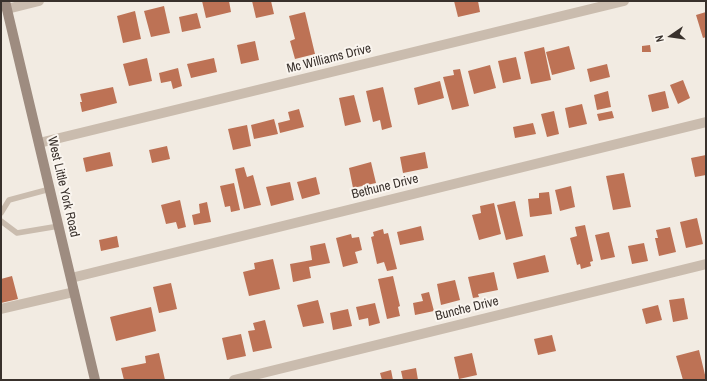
<!DOCTYPE html>
<style>
body{margin:0}
#map{position:relative;width:707px;height:381px;overflow:hidden;background:#f2ebe2;font-family:"Archivo Narrow",sans-serif}
canvas{display:block}
.frame{position:absolute;inset:0;border:2px solid #39312c;pointer-events:none}
.north{position:absolute;left:651px;top:16px;width:40px;height:40px;-webkit-text-stroke:3px #faf5ef;paint-order:stroke;rotate:257deg;font-size:11px;font-weight:700;line-height:16px;text-align:center;color:#39312c}
.north::after{content:'';display:block;margin:auto;width:14px;height:18px;background:#39312c;clip-path:polygon(50% 0,100% 100%,50% 72%,0 100%)}
</style>
<div id="map">
<canvas width="707" height="381"></canvas>
<div class="frame"></div>
<div class="north">N</div>
</div>
<script>
const context = document.querySelector('canvas').getContext('2d');
context.lineJoin = 'round';
function paint(path, color) { context.fillStyle = color; context.fill(path, 'evenodd'); }
const poly = rows => new Path2D(rows.map(r => 'M' + r).join(''));
function stroke(path, color, width, dash) { context.strokeStyle = color; context.lineWidth = width; context.lineCap = dash ? 'butt' : 'round'; context.setLineDash(dash || []); context.stroke(path); }
function label(font, color, halo, rows, align = 'center') {
  context.font = font + ' "Archivo Narrow",sans-serif'; context.lineWidth = 4; context.setLineDash([]); context.textBaseline = 'middle'; context.strokeStyle = halo; context.fillStyle = color; for (const [text, x, y, turn = 0] of rows) {
    context.save(); context.translate(x, y); context.rotate((+turn || 0) * Math.PI / 180); context.textAlign = isNaN(turn) ? turn : align; if (halo) context.strokeText(text, 0, 0); context.fillText(text, 0, 0); context.restore();
  }
}
paint(poly([
 [202,1,229,1,231,12,206,18],
 [252,1,271,1,274,14,256,18],
 [454,1,478,1,480,12,458,17],
 [164,6,170,33,151,37,144,11],
 [135,11,141,39,123,43,117,16],
 [305,12,315,54,295,59,290,41,295,39,289,16],
 [706,12,706,37,703,38,696,15],
 [197,13,201,28,182,32,179,17],
 [255,41,259,60,241,64,237,45],
 [650,45,651,52,642,52,642,46],
 [569,46,575,69,552,75,546,52],
 [544,47,551,80,531,84,524,52],
 [516,57,521,79,503,83,498,61],
 [147,58,152,81,129,86,123,64],
 [214,58,217,72,191,78,187,64],
 [607,64,610,77,590,82,587,69],
 [490,65,496,88,474,94,468,71],
 [178,68,182,86,173,89,171,81,161,83,159,73],
 [460,69,469,106,452,110,443,77,454,75,453,70],
 [683,80,690,98,678,104,670,85],
 [440,81,444,98,418,105,414,88],
 [113,87,117,103,82,112,80,102,82,102,80,94],
 [383,87,392,127,382,130,380,120,373,122,366,91],
 [608,91,611,107,597,110,594,95],
 [665,91,669,108,652,112,648,95],
 [354,95,361,122,345,126,339,98],
 [582,104,587,124,569,128,565,108],
 [299,109,304,127,280,133,278,123,290,120,288,112],
 [554,111,559,134,547,137,541,114],
 [612,111,614,118,599,121,597,114],
 [274,119,278,134,254,139,251,125],
 [533,123,536,134,515,138,513,127],
 [247,125,251,146,233,150,228,129],
 [167,146,170,159,152,163,149,150],
 [110,152,113,166,86,172,83,158],
 [425,152,428,168,403,173,400,157],
 [706,155,706,175,695,177,691,158],
 [371,162,376,183,353,188,349,168],
 [244,167,247,177,253,175,261,205,244,209,235,169],
 [624,173,631,207,613,210,606,176],
 [316,177,320,194,302,199,297,182],
 [290,182,294,200,271,206,266,187],
 [234,183,240,210,231,212,230,206,225,207,220,186],
 [571,186,575,207,560,211,555,190],
 [549,192,552,214,530,217,528,199,539,198,539,193],
 [180,200,186,227,178,229,176,222,166,224,161,205],
 [515,201,523,236,506,240,497,205],
 [207,202,211,222,194,225,192,215,200,213,199,204],
 [494,203,501,234,479,240,472,215,481,213,480,206],
 [697,218,703,244,686,248,680,222],
 [585,225,593,261,590,262,591,266,581,269,580,264,577,265,570,238,577,236,575,227],
 [421,226,424,240,400,245,397,232],
 [670,227,676,252,659,256,655,238,658,238,656,230],
 [383,229,384,234,388,233,397,269,387,271,384,262,377,264,371,237,374,236,373,232],
 [609,232,615,257,601,260,595,235],
 [351,234,352,238,359,237,362,250,355,252,358,263,343,267,336,238],
 [117,236,119,247,101,251,99,240],
 [325,243,330,263,309,267,311,278,293,282,290,264,312,260,310,246],
 [644,243,648,261,632,264,628,246],
 [545,255,549,272,517,279,513,263],
 [273,259,280,289,249,296,243,272,255,269,254,263],
 [494,272,498,290,478,294,479,297,473,298,468,277],
 [12,276,18,299,1,303,1,279],
 [393,276,400,306,398,307,400,316,387,319,378,279],
 [455,280,460,300,441,305,437,284],
 [171,283,177,309,159,313,153,287],
 [429,292,434,311,415,315,413,303,423,301,421,294],
 [684,298,688,319,673,322,669,300],
 [318,300,324,323,303,327,297,305],
 [375,303,380,323,369,326,368,318,359,320,356,307],
 [658,305,662,320,646,324,642,309],
 [151,307,156,331,116,341,110,317],
 [348,309,352,326,333,330,330,313],
 [265,320,272,348,253,352,248,331,255,330,253,323],
 [241,334,246,356,227,360,222,338],
 [552,335,556,351,538,355,534,339],
 [699,350,706,379,701,380,683,380,676,356],
 [159,353,165,380,124,380,121,368,146,363,145,356],
 [472,353,477,375,459,379,454,357],
 [416,368,418,380,403,380,401,371],
 [391,370,393,380,382,380,380,373]
]), '#bd7255');
stroke(poly([
 [1,213,9,200,50,189],
 [1,221,17,233,59,226]
]), '#cabcae', 5.5);
stroke(poly([
 [7,9,39,1],
 [39,143,624,1],
 [71,278,706,122],
 [1,309,74,292],
 [234,380,706,264]
]), '#cabcae', 10);
stroke(poly([
 [5,1,95,380]
]), '#9e8c80', 10);
label('13px', '#39312c', '#faf5ef', [
 ["Mc Williams Drive",329,59,-14],
 ["West Little York Road",63,187,77],
 ["Bethune Drive",385,187,-14],
 ["Bunche Drive",467,309,-14]
]);
</script>
